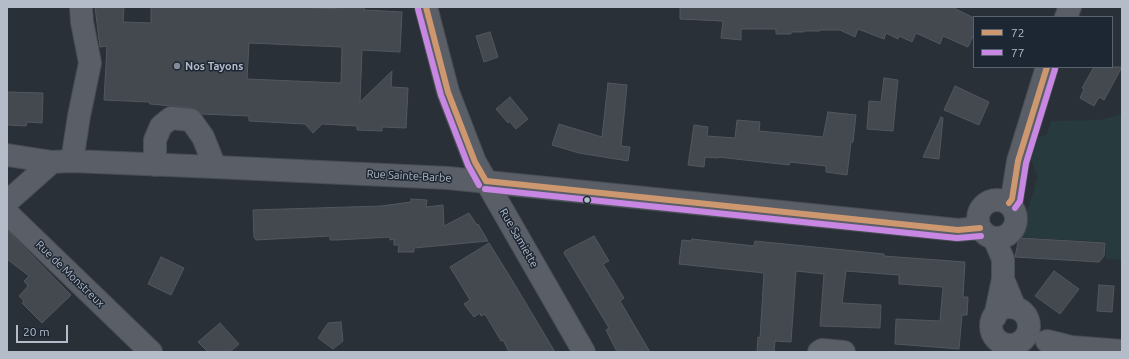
<!DOCTYPE html>
<style>
body{margin:0}
#map{position:relative;width:1129px;height:359px;overflow:hidden;background:#2a3038;font-family:Ubuntu,sans-serif}
canvas{display:block}
.frame{position:absolute;inset:0;border:8px solid #b4bcc9;pointer-events:none}
.legend{position:absolute;left:973px;top:16px;width:140px;height:52px;box-sizing:border-box;background:#1d2633;border:1px solid #59626f;margin:0;padding:5px 7px;list-style:none;font-size:12px;color:#b4bcc9}
.legend li{display:flex;align-items:center;gap:8px;height:20px}
.legend b{width:20px;border:1px solid #59626f}
.scale{position:absolute;left:16px;top:325px;width:52px;height:18px;box-sizing:border-box;border:2px solid #b4bcc9;border-top:0;padding-left:5px;font-size:12px;line-height:14px;white-space:nowrap;color:#b4bcc9;-webkit-text-stroke:3px #1d2633;paint-order:stroke}
</style>
<div id="map">
<canvas width="1129" height="359"></canvas>
<div class="frame"></div>
<ul class="legend">
<li><b style="height:5px;background:#cd976f"></b>72</li>
<li><b style="height:5px;background:#c787e3"></b>77</li>
</ul>
<div class="scale">20 m</div>
</div>
<script>
const context = document.querySelector('canvas').getContext('2d');
context.lineJoin = 'round';
function paint(path, color) { context.fillStyle = color; context.fill(path, 'evenodd'); }
const poly = rows => new Path2D(rows.map(r => 'M' + r).join(''));
function stroke(path, color, width, dash) { context.strokeStyle = color; context.lineWidth = width; context.lineCap = dash ? 'butt' : 'round'; context.setLineDash(dash || []); context.stroke(path); }
function label(font, color, halo, rows, align = 'center') {
  context.font = font + ' Ubuntu,sans-serif'; context.lineWidth = 3; context.setLineDash([]); context.textBaseline = 'middle'; context.strokeStyle = halo; context.fillStyle = color; for (const [text, x, y, turn = 0] of rows) {
    context.save(); context.translate(x, y); context.rotate((+turn || 0) * Math.PI / 180); context.textAlign = isNaN(turn) ? turn : align; if (halo) context.strokeText(text, 0, 0); context.fillText(text, 0, 0); context.restore();
  }
}
paint(poly([
 [1122,114,1122,260,1106,259,1106,242,1019,237,1038,177,1031,160,1038,138,1047,134,1051,121,1100,120]
]), '#273a3e');
const building = poly([
 [95,7,124,7,123,22,151,23,151,7,296,7,343,9,343,7,364,7,364,10,402,12,400,52,362,50,360,102,392,71,391,87,408,88,406,128,382,127,382,131,357,130,357,126,322,124,313,133,305,124,249,121,249,116,202,114,192,108,150,104,149,102,104,100,107,46,100,47,95,7],
 [249,43,342,47,341,83,247,79,249,43],
 [680,7,952,7,974,18,974,34,968,47,943,36,940,44,916,33,912,42,899,36,898,39,886,33,884,39,858,29,855,37,840,30,820,30,820,31,804,31,804,32,791,32,791,34,776,34,776,29,741,29,741,40,721,38,723,21,680,19,680,7],
 [490,32,498,57,484,62,476,36,490,32],
 [1094,67,1122,67,1104,100,1099,97,1094,106,1080,98,1084,89,1082,88,1094,67],
 [884,78,898,80,893,131,867,129,869,101,881,102,884,78],
 [608,83,627,85,621,146,630,147,628,161,579,153,552,145,559,124,602,137,608,83],
 [955,86,989,102,979,125,944,110,955,86],
 [7,92,43,93,42,123,27,122,26,126,7,125,7,92],
 [510,97,528,119,516,129,509,121,508,123,496,109,510,97],
 [828,112,856,115,853,142,851,142,847,175,826,172,826,166,790,162,789,165,718,157,718,158,705,157,704,167,688,165,694,125,708,127,707,136,735,138,737,120,760,122,759,131,823,137,828,112],
 [941,117,943,118,939,159,923,157,941,117],
 [411,199,427,200,426,207,443,205,444,226,469,213,477,225,478,224,488,241,414,248,414,252,398,252,399,245,394,245,394,239,390,240,390,237,337,240,330,240,330,236,256,240,254,237,253,210,381,206,411,202,411,199],
 [7,230,71,295,42,323,22,303,24,301,19,296,28,286,24,281,29,276,7,259,7,230],
 [594,236,609,261,603,264,624,298,620,301,650,352,617,352,606,330,609,328,564,253,565,251,594,236],
 [1019,238,1105,243,1104,256,1099,262,1015,257,1019,238],
 [692,239,754,246,755,241,884,254,884,256,965,262,963,297,968,297,967,315,962,315,959,349,895,344,896,319,940,321,943,287,899,284,899,275,846,271,842,303,881,305,880,328,820,326,824,274,796,271,791,342,775,341,774,352,757,352,758,337,760,338,764,273,679,264,682,240,691,241,692,239],
 [489,243,512,280,555,352,509,352,503,340,501,341,485,314,481,316,480,313,474,317,464,304,470,300,450,267,489,243],
 [161,257,184,268,171,295,148,284,161,257],
 [1054,271,1079,289,1060,314,1035,296,1054,271],
 [1099,285,1114,286,1112,312,1097,311,1099,285],
 [341,322,343,341,333,349,318,338,328,323,341,322],
 [220,323,239,344,230,352,208,352,198,342,220,323]
]);
paint(building, '#444950');
stroke(building, '#52575f', 1);
const minor = poly([
 [426,7,448,92,475,162,584,352],
 [1066,17,1070,7],
 [7,155,52,162,72,161,215,167,448,178,958,230,980,228],
 [72,161,79,116,90,63,82,22,81,7],
 [155,165,155,140,161,126,171,118,191,120,203,137,215,167],
 '978 219a19 19 0 1 1 38 0a19 19 0 1 1-38 0Z',
 [7,202,52,162],
 [1009,203,1012,199,1018,161,1047,67],
 [7,213,151,352],
 [994,238,1003,259,1003,279],
 '991 326a19 19 0 1 1 38 0a19 19 0 1 1-38 0Z',
 [995,317,1003,279,1015,308],
 [1047,341,1071,347,1122,351],
 [819,352,822,350,844,352]
]);
stroke(minor, '#484c53', 24);
stroke(minor, '#5a5e66', 22);
stroke(poly([
 [426,7,448,92,475,162,486,181],
 [486,181,958,230,980,228],
 [1009,203,1012,199,1018,161,1047,67]
]), '#cd976f', 6);
stroke(poly([
 [418,9,441,95,468,165,479,185],
 [485,189,957,238,981,236],
 [1015,208,1020,201,1026,163,1055,69]
]), '#c787e3', 6);
for (const [x, y, r, color] of [
 [177,66,4,"#848b96"],
 [587,200,3.5,"#b4bcc9"]
]) { const dot = new Path2D(); dot.arc(x, y, r, 0, 2 * Math.PI); context.fillStyle = color; context.fill(dot); stroke(dot, '#1d2633', 1.5); }
label('bold 11px', '#b4bcc9', '#1d2633', [
 ["Nos Tayons",185,66]
], 'left');
label('11px', '#b4bcc9', '#1d2633', [
 ["Rue Sainte-Barbe",409,176,3],
 ["Rue Samiette",519,238,60],
 ["Rue de Monstreux",70,274,44]
]);
</script>
